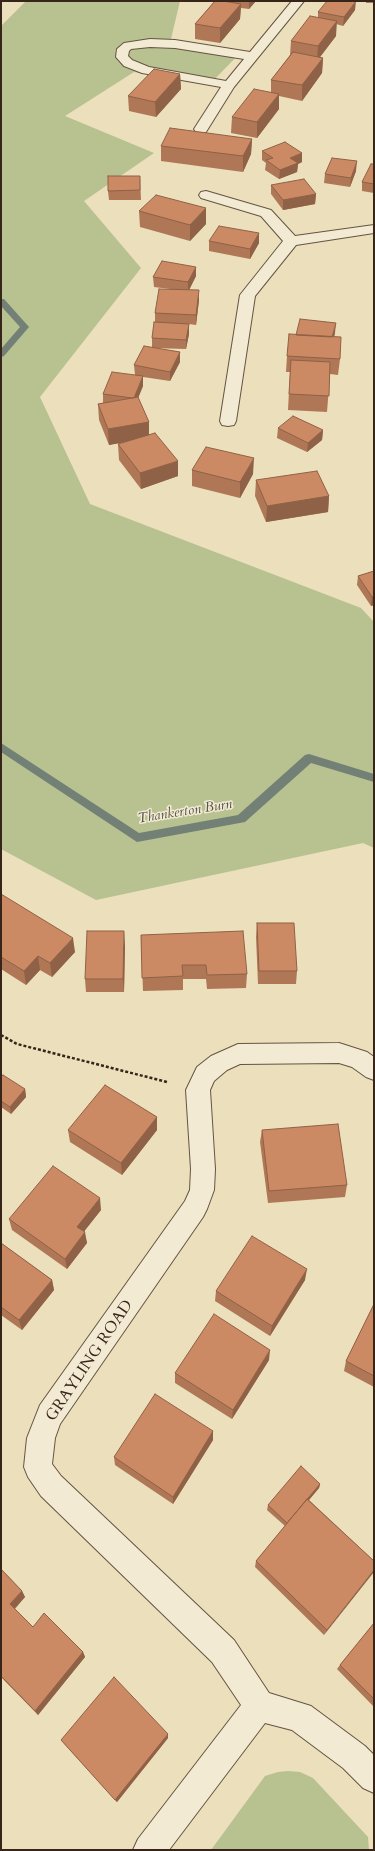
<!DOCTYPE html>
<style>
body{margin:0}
#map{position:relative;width:375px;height:1851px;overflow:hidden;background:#ebdfbc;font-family:Cardo,serif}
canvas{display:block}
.frame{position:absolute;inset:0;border:2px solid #382519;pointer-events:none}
</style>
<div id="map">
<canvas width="375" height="1851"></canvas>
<div class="frame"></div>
</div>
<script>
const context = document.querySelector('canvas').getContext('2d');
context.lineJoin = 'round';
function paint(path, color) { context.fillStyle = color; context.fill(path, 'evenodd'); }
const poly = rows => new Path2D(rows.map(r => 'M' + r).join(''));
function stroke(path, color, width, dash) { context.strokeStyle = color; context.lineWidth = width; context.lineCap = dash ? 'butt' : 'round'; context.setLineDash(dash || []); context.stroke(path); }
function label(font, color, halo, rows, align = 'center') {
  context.font = font + ' Cardo,serif'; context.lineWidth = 3; context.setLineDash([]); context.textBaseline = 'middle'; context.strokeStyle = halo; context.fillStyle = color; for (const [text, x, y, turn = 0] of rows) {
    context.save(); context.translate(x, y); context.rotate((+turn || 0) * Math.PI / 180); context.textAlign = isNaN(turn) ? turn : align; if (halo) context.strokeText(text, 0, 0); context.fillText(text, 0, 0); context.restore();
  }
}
paint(poly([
 [26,1,180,1,171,39,242,51,209,85,134,72,65,116,154,153,84,201,141,268,40,397,90,504,361,608,374,622,374,848,363,843,96,900,1,849,1,26],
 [288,1771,300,1772,313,1778,368,1837,369,1850,211,1850,265,1776,278,1772]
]), '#b8c190');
paint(poly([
 [1,299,4,299,29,327,4,356,1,357,1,349,20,327,1,306,1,299],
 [1,743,139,833,238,815,305,755,309,754,374,774,374,782,311,763,245,822,137,842,1,752,1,743]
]), '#728076');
const street = poly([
 [292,1,304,1,234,87,206,132,196,132,194,129,221,87,142,73,124,66,116,57,117,49,124,43,150,39,175,40,250,52,292,1],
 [150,47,175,48,244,59,226,81,149,67,132,60,128,56,129,51,131,49,150,47],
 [206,191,271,210,295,236,374,225,374,233,296,245,255,296,236,421,234,425,228,426,222,425,220,421,240,295,283,241,261,216,201,198,199,195,201,192,206,191],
 [339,1043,367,1052,374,1057,374,1080,366,1077,352,1067,339,1063,240,1064,227,1070,214,1081,210,1090,215,1169,214,1190,207,1209,203,1217,60,1424,55,1438,52,1464,61,1476,234,1640,269,1693,311,1706,365,1746,374,1755,374,1793,363,1788,343,1768,292,1730,265,1723,169,1850,133,1850,138,1839,241,1705,212,1662,41,1496,28,1477,24,1467,27,1438,40,1405,185,1201,190,1190,191,1169,186,1090,197,1067,211,1056,238,1044,339,1043]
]);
stroke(street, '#655442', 2);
stroke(poly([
 [1,1035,17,1044,167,1082]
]), '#382519', 2.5, [3, 2]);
paint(street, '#f2ead3');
paint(poly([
 [215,1,256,1,249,9,241,8,240,19,220,43,195,39,195,24],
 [366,1,374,1,374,3,366,3],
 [355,10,343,26,336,24,336,36,320,57,323,58,322,73,302,101,279,96,279,109,257,138,231,133,232,117,271,92,271,80,290,55,291,41,318,18,318,12],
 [180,74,181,89,156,117,129,111,128,96],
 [252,139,251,154,243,172,161,161,161,146],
 [262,151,302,162,298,164,297,172,279,179,265,170,266,163,262,160],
 [374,164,374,193,362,191,362,182],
 [356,171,350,187,324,183,325,174],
 [140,176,141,200,109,200,108,191],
 [271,185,316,194,315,204,283,210,271,194],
 [206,208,206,224,190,241,140,227,139,211],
 [259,233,259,243,250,259,209,251,209,241],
 [196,267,196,276,189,290,199,300,196,325,189,324,189,334,186,349,152,348,180,352,180,362,170,381,143,377,143,386,138,398,149,422,149,434,178,476,141,489,119,460,118,444,127,441,109,445,99,420,98,404,103,403,103,394,135,375,134,365,152,347,152,338,155,322,155,313,170,289,154,287,153,277],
 [335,333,334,337,340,359,338,375,330,374,327,412,288,410,290,372,286,372,287,356,296,335],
 [278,428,323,430,322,440,307,452,277,438],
 [192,470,253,474,240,498,192,486],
 [256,480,329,496,328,512,266,522,255,496],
 [374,571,374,605,371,606,357,585,358,576],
 [1,894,75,952,52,977,40,970,26,985,1,969],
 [257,923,297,971,296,984,258,984,256,937],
 [141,935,247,974,246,988,207,989,206,979,183,979,183,990,143,991],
 [125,945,124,992,86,992,85,979],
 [1,1077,25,1089,26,1097,11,1114,1,1107],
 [157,1117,157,1130,122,1175,70,1142,68,1130],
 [262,1130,347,1185,345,1197,268,1203,260,1142],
 [101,1210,84,1231,87,1243,67,1269,12,1230,9,1219],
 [1,1243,52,1280,54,1290,22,1330,1,1315],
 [305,1280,270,1336,215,1301,216,1291],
 [374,1304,374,1387,344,1371,346,1361],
 [269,1360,232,1419,175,1383,175,1373],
 [213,1431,213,1440,173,1504,115,1465,114,1457],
 [320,1484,319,1488,309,1500,374,1561,324,1635,255,1567,256,1561,285,1526,267,1510,268,1505],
 [1,1569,22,1591,25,1597,15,1609,33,1627,83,1652,85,1657,38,1715,1,1677],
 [374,1623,374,1707,337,1669,340,1665],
 [168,1738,117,1802,61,1740]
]), '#af7756');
paint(poly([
 [249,1,256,1,249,9],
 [356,1,355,10,343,26,344,17],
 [241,4,240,19,220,43,220,28],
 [337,21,336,36,317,61,318,46],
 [323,58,322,73,302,101,302,85],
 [180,74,181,89,156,117,155,102],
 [279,94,279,109,257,138,257,122],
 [252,139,251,154,243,172,243,156],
 [302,153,302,162,298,164,297,172,279,179,280,170,290,158],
 [357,161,356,171,350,187,351,178],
 [316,194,315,204,283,210,283,200],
 [206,208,206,224,190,241,190,225],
 [259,233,259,243,250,259,250,249],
 [196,267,196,276,188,292,188,282],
 [199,290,199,300,196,325,196,315],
 [336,323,335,333,330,351,331,341],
 [189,324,189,334,186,349,186,340],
 [180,352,180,362,170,381,170,372],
 [143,376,143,386,134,408,134,398],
 [149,422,149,438,109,445,108,429],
 [323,430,322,440,307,452,308,443],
 [254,458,253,474,240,498,240,482],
 [178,461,178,476,141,489,140,473],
 [329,496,328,512,266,522,267,506],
 [374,596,374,605,371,606,372,597],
 [124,931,125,945,124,992,123,979],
 [73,938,75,952,52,977,50,963],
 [38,956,40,970,26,985,24,971],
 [25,1089,26,1097,11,1114,10,1107],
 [157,1117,157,1130,122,1175,121,1163],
 [100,1198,101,1210,79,1238,77,1227],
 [85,1232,87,1243,67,1269,65,1259],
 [307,1269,305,1280,270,1336,272,1326],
 [52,1280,54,1290,22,1330,19,1320],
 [270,1350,269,1360,232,1419,233,1410],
 [213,1431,213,1440,173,1504,173,1497],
 [320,1484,319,1488,286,1527,287,1523],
 [374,1570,374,1572,324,1635,327,1630],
 [22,1591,25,1597,13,1610,10,1604],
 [83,1652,85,1657,38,1715,35,1711],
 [168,1734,168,1738,117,1802,115,1800]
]), '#8f6146');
const building = poly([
 [215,1,223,1,241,4,220,28,195,24,215,1],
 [327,1,356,1,344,17,318,12,327,1],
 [310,16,337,21,318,46,291,41,310,16],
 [293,52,323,58,302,85,271,80,293,52],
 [154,69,180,74,155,102,128,96,154,69],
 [254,89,279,94,257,122,232,117,254,89],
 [170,128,252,139,243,156,161,146,170,128],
 [285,142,302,153,290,158,298,163,280,170,266,160,273,158,262,151,285,142],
 [332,158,357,161,351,178,325,174,332,158],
 [371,164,374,164,374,184,362,182,371,164],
 [108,176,140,176,140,190,108,191,108,176],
 [304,179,316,194,283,200,271,185,304,179],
 [156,195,206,208,190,225,139,211,156,195],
 [219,226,259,233,250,249,209,241,219,226],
 [162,261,196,267,188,282,153,277,162,261],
 [159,289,199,290,196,315,155,313,159,289],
 [300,319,336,323,332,337,296,335,300,319],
 [154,322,189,324,186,340,152,338,154,322],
 [289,334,341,337,340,359,287,356,289,334],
 [144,346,180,352,170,372,134,365,144,346],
 [291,360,330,362,329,396,289,394,291,360],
 [112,372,143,376,134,398,132,398,103,394,112,372],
 [138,397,149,422,108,429,98,404,138,397],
 [293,416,323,430,308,443,278,428,293,416],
 [155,433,178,461,140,473,118,444,155,433],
 [206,447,254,458,240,482,192,470,206,447],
 [317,471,329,496,267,506,256,480,317,471],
 [374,571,374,596,372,597,358,576,374,571],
 [1,894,73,938,50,963,38,956,24,971,1,957,1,894],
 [257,923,294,923,297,971,259,971,257,923],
 [87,931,124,931,123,979,85,979,87,931],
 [243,931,247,974,207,975,206,965,182,965,183,976,142,978,141,935,243,931],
 [3,1075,25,1089,10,1107,1,1101,1,1077,3,1075],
 [105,1085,157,1117,121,1163,68,1130,105,1085],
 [338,1124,347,1185,269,1191,262,1130,338,1124],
 [53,1166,100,1198,77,1227,85,1232,65,1259,9,1219,53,1166],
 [252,1236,307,1269,272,1326,216,1291,252,1236],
 [1,1243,52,1280,19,1320,1,1307,1,1243],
 [374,1304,374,1376,346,1361,374,1304],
 [214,1314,270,1350,233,1410,175,1373,214,1314],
 [155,1394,213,1431,173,1497,114,1457,155,1394],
 [301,1466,320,1484,287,1523,268,1505,301,1466],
 [307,1499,374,1561,374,1570,327,1630,256,1561,307,1499],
 [1,1569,22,1591,10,1604,33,1627,44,1613,83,1652,35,1711,1,1676,1,1569],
 [374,1623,374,1699,340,1665,374,1623],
 [114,1677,168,1734,115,1800,61,1740,114,1677]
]);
paint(building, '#cc8a64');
stroke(building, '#8f6146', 1);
label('italic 14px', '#555248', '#f2ead3', [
 ["Thankerton Burn",185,812,-9]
]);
label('16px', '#382519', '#f2ead3', [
 ["GRAYLING ROAD",90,1361,-56]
]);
</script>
